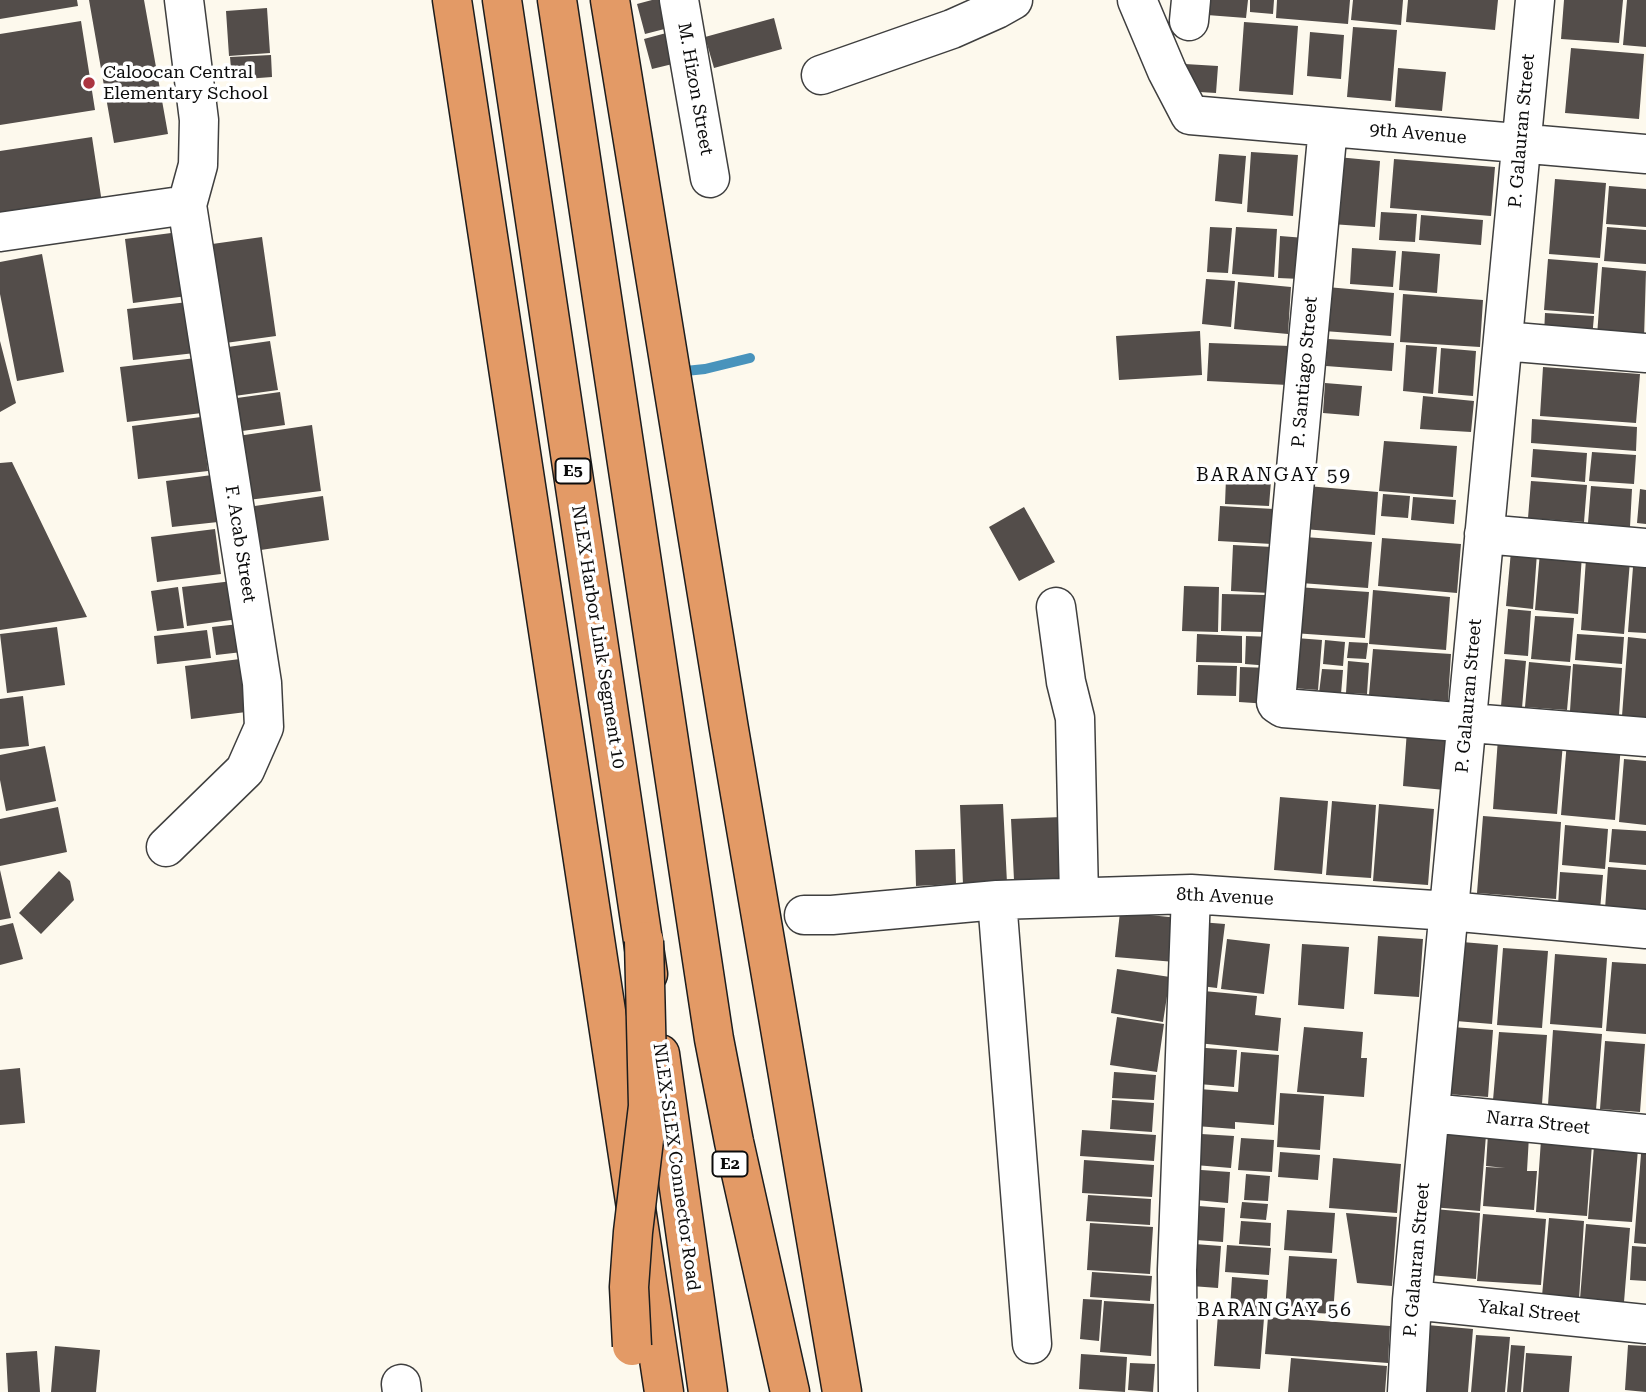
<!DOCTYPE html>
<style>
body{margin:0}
canvas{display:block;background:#fdf9ed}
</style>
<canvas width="1646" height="1392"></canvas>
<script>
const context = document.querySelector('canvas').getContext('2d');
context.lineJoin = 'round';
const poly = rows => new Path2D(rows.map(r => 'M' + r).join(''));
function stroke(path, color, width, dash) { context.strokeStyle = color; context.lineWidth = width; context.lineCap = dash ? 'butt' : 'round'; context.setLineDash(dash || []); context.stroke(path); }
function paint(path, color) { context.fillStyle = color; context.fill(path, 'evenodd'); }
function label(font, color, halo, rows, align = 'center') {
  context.font = font + ' "Roboto Serif",serif'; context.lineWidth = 7; context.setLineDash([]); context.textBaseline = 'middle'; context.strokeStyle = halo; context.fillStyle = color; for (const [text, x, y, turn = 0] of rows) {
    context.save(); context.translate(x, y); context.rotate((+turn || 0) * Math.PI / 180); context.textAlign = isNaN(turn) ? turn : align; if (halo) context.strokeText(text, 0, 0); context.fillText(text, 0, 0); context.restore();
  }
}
stroke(poly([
 [676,372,705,369,750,358]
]), '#4893bc', 10);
paint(poly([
 [0,0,77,0,78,6,0,19],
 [89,0,144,0,168,134,114,143],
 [652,0,674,0,680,25,645,34,637,4],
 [1196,0,1248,0,1246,18,1194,14],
 [1250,0,1274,0,1273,14,1250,12],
 [1277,0,1350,0,1348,24,1276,18],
 [1353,0,1403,0,1401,25,1351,20],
 [1408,0,1498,0,1495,30,1406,22],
 [1564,0,1623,0,1619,43,1561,39],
 [1627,0,1646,0,1646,47,1623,45],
 [267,8,270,53,229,56,226,11],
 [774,18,782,49,714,68,705,37],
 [81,21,95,110,0,125,0,34],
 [1244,22,1298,26,1293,95,1239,91],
 [1353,27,1397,30,1391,101,1347,97],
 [681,29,689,60,652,69,644,39],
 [1310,32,1344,35,1341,79,1307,76],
 [1571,48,1644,54,1639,119,1565,113],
 [271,55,272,77,232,80,230,57],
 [1185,64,1218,66,1216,93,1183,91],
 [1398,68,1446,72,1442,111,1395,107],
 [92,137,102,203,0,218,0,151],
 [1251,152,1298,155,1293,216,1247,212],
 [1219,154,1246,156,1242,204,1215,201],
 [1337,157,1380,161,1375,227,1331,224],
 [1394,159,1495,167,1491,216,1390,208],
 [1555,179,1606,183,1600,258,1549,254],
 [1609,186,1646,189,1646,227,1606,224],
 [1381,212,1417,214,1415,242,1379,240],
 [1421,215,1483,220,1481,245,1419,240],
 [1210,227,1232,228,1228,273,1207,272],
 [1236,227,1277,229,1274,277,1232,274],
 [1607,227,1646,230,1646,264,1604,261],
 [179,232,187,296,133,303,125,239],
 [1280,236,1305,238,1301,279,1278,278],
 [262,237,276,336,211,345,198,246],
 [1352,248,1396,251,1393,287,1350,284],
 [1402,251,1440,254,1437,293,1399,290],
 [42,254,64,372,17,381,0,294,0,262],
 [1548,259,1598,263,1594,314,1544,310],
 [1602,267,1646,271,1644,339,1597,336],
 [1206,279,1235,281,1231,327,1202,324],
 [1238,282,1291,287,1288,334,1234,329],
 [1327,287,1394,293,1391,336,1324,331],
 [1403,294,1483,300,1480,347,1400,342],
 [188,302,195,353,133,360,127,309],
 [1545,313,1594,316,1592,338,1544,334],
 [1200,331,1202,375,1119,380,1116,336],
 [1328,339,1394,343,1392,371,1326,366],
 [0,341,16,403,0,412],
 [270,341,278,390,227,397,221,348],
 [1209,343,1290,346,1288,385,1207,381],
 [1406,345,1437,347,1433,394,1403,391],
 [1441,348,1476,351,1473,396,1438,393],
 [196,358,202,413,127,422,120,367],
 [1543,367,1640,374,1636,423,1540,416],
 [1325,383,1362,386,1359,416,1323,413],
 [280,392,285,425,235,432,230,399],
 [1423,396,1474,401,1471,432,1420,429],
 [201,417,208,471,138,479,132,426],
 [1532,419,1637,427,1636,451,1531,443],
 [312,425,321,491,240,501,231,437],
 [1384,441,1457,446,1453,497,1379,491],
 [1533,449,1587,453,1585,482,1531,477],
 [1592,452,1636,455,1634,484,1589,481],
 [12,462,87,617,0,630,0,463],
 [212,475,218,522,172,527,166,481],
 [1226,478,1271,481,1269,506,1225,504],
 [1531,481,1587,485,1584,522,1528,518],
 [1307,486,1378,492,1375,535,1304,529],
 [1591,486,1632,489,1630,527,1588,523],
 [1640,489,1646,490,1646,524,1637,523],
 [1383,494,1410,496,1408,518,1381,516],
 [323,496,329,540,247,552,241,508],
 [1413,497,1456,500,1454,524,1411,520],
 [1220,506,1274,509,1272,544,1218,541],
 [1024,507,1055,562,1019,581,989,527],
 [215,529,221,574,157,582,151,537],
 [1305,537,1372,542,1368,588,1301,583],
 [1382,538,1461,544,1457,593,1378,586],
 [1233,545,1273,547,1270,593,1231,591],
 [1511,551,1537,553,1533,609,1506,606],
 [1540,552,1582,555,1578,614,1535,610],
 [1586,559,1630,561,1624,634,1581,630],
 [1633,567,1646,568,1646,633,1628,632],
 [241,580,246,618,187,626,182,587],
 [1184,586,1219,587,1218,632,1182,631],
 [178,587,184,628,157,631,151,591],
 [1297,587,1369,592,1365,638,1293,633],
 [1373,590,1450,597,1446,650,1369,644],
 [1222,594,1266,595,1265,632,1221,631],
 [1508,609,1531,611,1528,656,1504,654],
 [1535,616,1574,618,1570,662,1531,659],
 [248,623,251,651,216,655,212,627],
 [57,627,65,685,7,693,0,634],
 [207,630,211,658,157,664,154,636],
 [1197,634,1242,636,1242,663,1196,662],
 [1577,634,1624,637,1622,664,1575,660],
 [1246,636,1271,637,1271,666,1245,664],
 [1628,637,1646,639,1646,718,1622,716],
 [1296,638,1322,640,1318,690,1292,688],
 [1325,640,1345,642,1343,666,1323,664],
 [1349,642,1368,643,1366,659,1347,658],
 [1373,649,1451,654,1448,701,1369,695],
 [240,659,246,712,191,719,185,666],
 [1505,659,1526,661,1522,708,1501,706],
 [1348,661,1369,663,1367,694,1346,693],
 [1529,662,1571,666,1567,710,1525,707],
 [1573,664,1622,668,1619,715,1570,711],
 [1198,665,1237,666,1236,696,1197,695],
 [1240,667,1271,668,1269,704,1239,702],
 [1322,669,1343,670,1341,694,1319,693],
 [23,696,29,746,0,749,0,699],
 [1407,730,1450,733,1445,790,1403,786],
 [1498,738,1563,743,1557,814,1493,809],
 [1567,741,1621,745,1615,820,1561,815],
 [45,746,56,801,6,811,0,780,0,755],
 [1624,759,1646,761,1646,825,1619,822],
 [1280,797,1328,801,1322,874,1274,870],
 [1332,801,1376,805,1371,878,1326,875],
 [1003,804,1007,883,963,885,960,805],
 [1379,804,1434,809,1428,885,1373,881],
 [58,807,67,852,0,866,0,819],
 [1483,816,1561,822,1556,899,1477,893],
 [1062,817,1064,878,1014,880,1011,819],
 [1565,825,1608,829,1605,869,1562,865],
 [1612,829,1646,831,1646,865,1609,862],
 [955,849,956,884,916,886,915,850],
 [1608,867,1646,870,1646,913,1605,909],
 [0,870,11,918,0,920],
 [59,871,70,881,74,900,41,934,19,913],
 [1560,872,1603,875,1600,910,1558,906],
 [1120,912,1179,918,1175,962,1115,957],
 [1200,922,1225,924,1217,988,1193,985],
 [13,923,23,959,0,965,0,926],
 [1378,936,1423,939,1419,997,1374,994],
 [1227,939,1270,944,1264,994,1221,989],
 [1462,942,1498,945,1492,1024,1456,1021],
 [1302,944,1349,947,1344,1009,1298,1005],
 [1503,948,1548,951,1542,1028,1497,1025],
 [1555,954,1607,958,1602,1028,1550,1024],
 [1612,962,1646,964,1646,1034,1606,1031],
 [1117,969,1170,977,1163,1022,1111,1013],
 [1193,990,1257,996,1255,1015,1281,1018,1278,1051,1187,1042],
 [1117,1017,1164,1024,1157,1072,1110,1065],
 [1304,1027,1363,1032,1361,1058,1367,1058,1364,1097,1297,1092],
 [1452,1027,1493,1030,1488,1097,1446,1094],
 [1553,1030,1602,1034,1596,1110,1548,1105],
 [1499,1032,1547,1035,1542,1104,1493,1100],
 [1605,1041,1645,1044,1640,1112,1600,1109],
 [1190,1047,1237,1050,1234,1087,1187,1083],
 [1241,1052,1279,1055,1274,1125,1235,1122,1235,1129,1183,1125,1186,1088,1238,1092],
 [20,1068,25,1123,0,1125,0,1070],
 [1114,1072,1156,1075,1154,1100,1112,1098],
 [1280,1093,1324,1096,1320,1150,1277,1147],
 [1112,1100,1154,1103,1152,1132,1110,1129],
 [1082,1130,1156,1135,1154,1161,1080,1156],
 [1437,1131,1486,1135,1480,1211,1431,1207],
 [1185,1133,1234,1136,1231,1168,1183,1164],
 [1488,1134,1529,1136,1527,1171,1537,1171,1534,1210,1483,1206,1486,1167,1505,1168,1486,1166],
 [1241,1138,1274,1140,1272,1172,1238,1170],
 [1541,1140,1592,1144,1587,1216,1536,1212],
 [1594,1146,1638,1149,1632,1222,1588,1219],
 [1280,1152,1320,1155,1318,1180,1278,1177],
 [1641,1154,1646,1154,1646,1244,1634,1243],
 [1333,1158,1401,1164,1397,1213,1329,1208],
 [1084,1160,1154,1165,1152,1197,1082,1193],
 [1187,1169,1230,1172,1228,1203,1185,1199],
 [1246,1174,1270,1176,1268,1201,1244,1200],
 [1088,1195,1151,1199,1150,1225,1086,1221],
 [1242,1202,1268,1204,1266,1220,1240,1218],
 [1185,1205,1225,1208,1223,1242,1182,1239],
 [1434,1209,1480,1213,1476,1279,1429,1275],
 [1287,1210,1335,1213,1332,1253,1284,1250],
 [1346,1213,1397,1217,1392,1286,1357,1283],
 [1483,1214,1546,1219,1541,1285,1477,1281],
 [1549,1218,1584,1221,1579,1299,1542,1296],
 [1241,1221,1271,1223,1270,1246,1239,1244],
 [1090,1223,1153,1227,1150,1274,1087,1270],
 [1586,1224,1630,1228,1624,1302,1580,1299],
 [1181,1243,1221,1246,1218,1288,1178,1285],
 [1227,1245,1271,1248,1269,1275,1225,1272],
 [1632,1246,1646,1247,1646,1281,1630,1280],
 [1289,1256,1337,1259,1333,1314,1285,1311],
 [1092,1272,1152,1276,1150,1301,1090,1297],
 [1232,1277,1268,1280,1266,1312,1230,1309],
 [1083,1299,1102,1300,1099,1341,1080,1339],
 [1104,1301,1154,1304,1151,1356,1100,1352],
 [1218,1314,1264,1318,1260,1369,1214,1366],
 [1268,1317,1390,1326,1388,1363,1265,1354],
 [1427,1325,1473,1329,1468,1392,1421,1392],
 [1476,1335,1510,1337,1505,1392,1471,1392],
 [1511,1345,1525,1346,1521,1392,1507,1392],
 [1628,1345,1646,1346,1646,1392,1625,1390],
 [55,1346,100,1350,96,1392,51,1392],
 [37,1351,40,1392,8,1392,6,1353],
 [1526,1353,1572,1356,1569,1392,1523,1392],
 [1081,1354,1127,1357,1125,1392,1079,1389],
 [1291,1358,1387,1366,1385,1392,1288,1392],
 [1130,1363,1155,1364,1153,1392,1128,1390]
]), '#534d4a');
const minor = poly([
 [679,0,710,178],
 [1137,0,1167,71,1190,115,1646,154],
 [1189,21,1191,0],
 [821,75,952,29,997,9,1013,0],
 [1328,127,1292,512,1276,702,1277,704,1283,708,1646,737],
 [0,232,187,205],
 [1503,341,1646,353],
 [1484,534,1646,548],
 [1056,607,1066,682,1075,718,1079,897],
 [166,847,245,770,264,727,262,683,187,205,198,165,199,120,184,0],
 [997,900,1032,1344],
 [804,915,832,915,997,900,1191,894,1449,911,1646,929],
 [1430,1113,1646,1134],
 [1412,1300,1646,1324],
 [401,1384,402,1392],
 [1178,1392,1177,1270,1191,894],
 [1407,1392,1412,1300,1535,0]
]);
const highway = poly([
 [452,0,664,1392],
 [502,0,648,974],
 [557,0,714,1039,734,1142,790,1392],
 [610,0,729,729,842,1392],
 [660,1054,708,1392]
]);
stroke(minor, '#3f3f3f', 41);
stroke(highway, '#1d1d1d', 41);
stroke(minor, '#fff', 38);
stroke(highway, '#e39a66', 38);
const highwayBridge = poly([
 [632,1346,629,1287,633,1232,648,1106,644,941]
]);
stroke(highwayBridge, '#1d1d1d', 41, []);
stroke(highwayBridge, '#e39a66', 38);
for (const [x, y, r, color] of [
 [89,83,7,"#ab3540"]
]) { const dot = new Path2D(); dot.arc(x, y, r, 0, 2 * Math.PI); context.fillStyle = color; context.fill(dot); stroke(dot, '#fff', 2.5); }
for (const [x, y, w] of [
 [573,471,35],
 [730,1164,35]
]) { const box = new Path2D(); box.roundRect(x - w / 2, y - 12.5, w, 25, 5); context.fillStyle = '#fff'; context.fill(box); stroke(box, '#0c0c0c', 2); }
label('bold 16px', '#0c0c0c', null, [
 ["E5",573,471],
 ["E2",730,1164]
]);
label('18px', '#0c0c0c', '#fff', [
 ["Caloocan Central",103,73],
 ["Elementary School",103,94]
], 'left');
label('18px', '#0c0c0c', '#fff', [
 ["M. Hizon Street",695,89,80],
 ["P. Galauran Street",1522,131,-85],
 ["9th Avenue",1418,134,5],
 ["P. Santiago Street",1305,372,-85],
 ["F. Acab Street",240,544,81],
 ["NLEX Harbor Link Segment 10",598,637,81],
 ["P. Galauran Street",1469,696,-85],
 ["8th Avenue",1225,897,3],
 ["Narra Street",1538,1123,6],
 ["NLEX-SLEX Connector Road",676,1167,82],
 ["P. Galauran Street",1417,1260,-85],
 ["Yakal Street",1529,1312,6]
]);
context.letterSpacing = '2px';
label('19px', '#0c0c0c', '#fff', [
 ["BARANGAY 59",1274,475],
 ["BARANGAY 56",1275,1310]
]);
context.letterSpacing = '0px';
</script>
